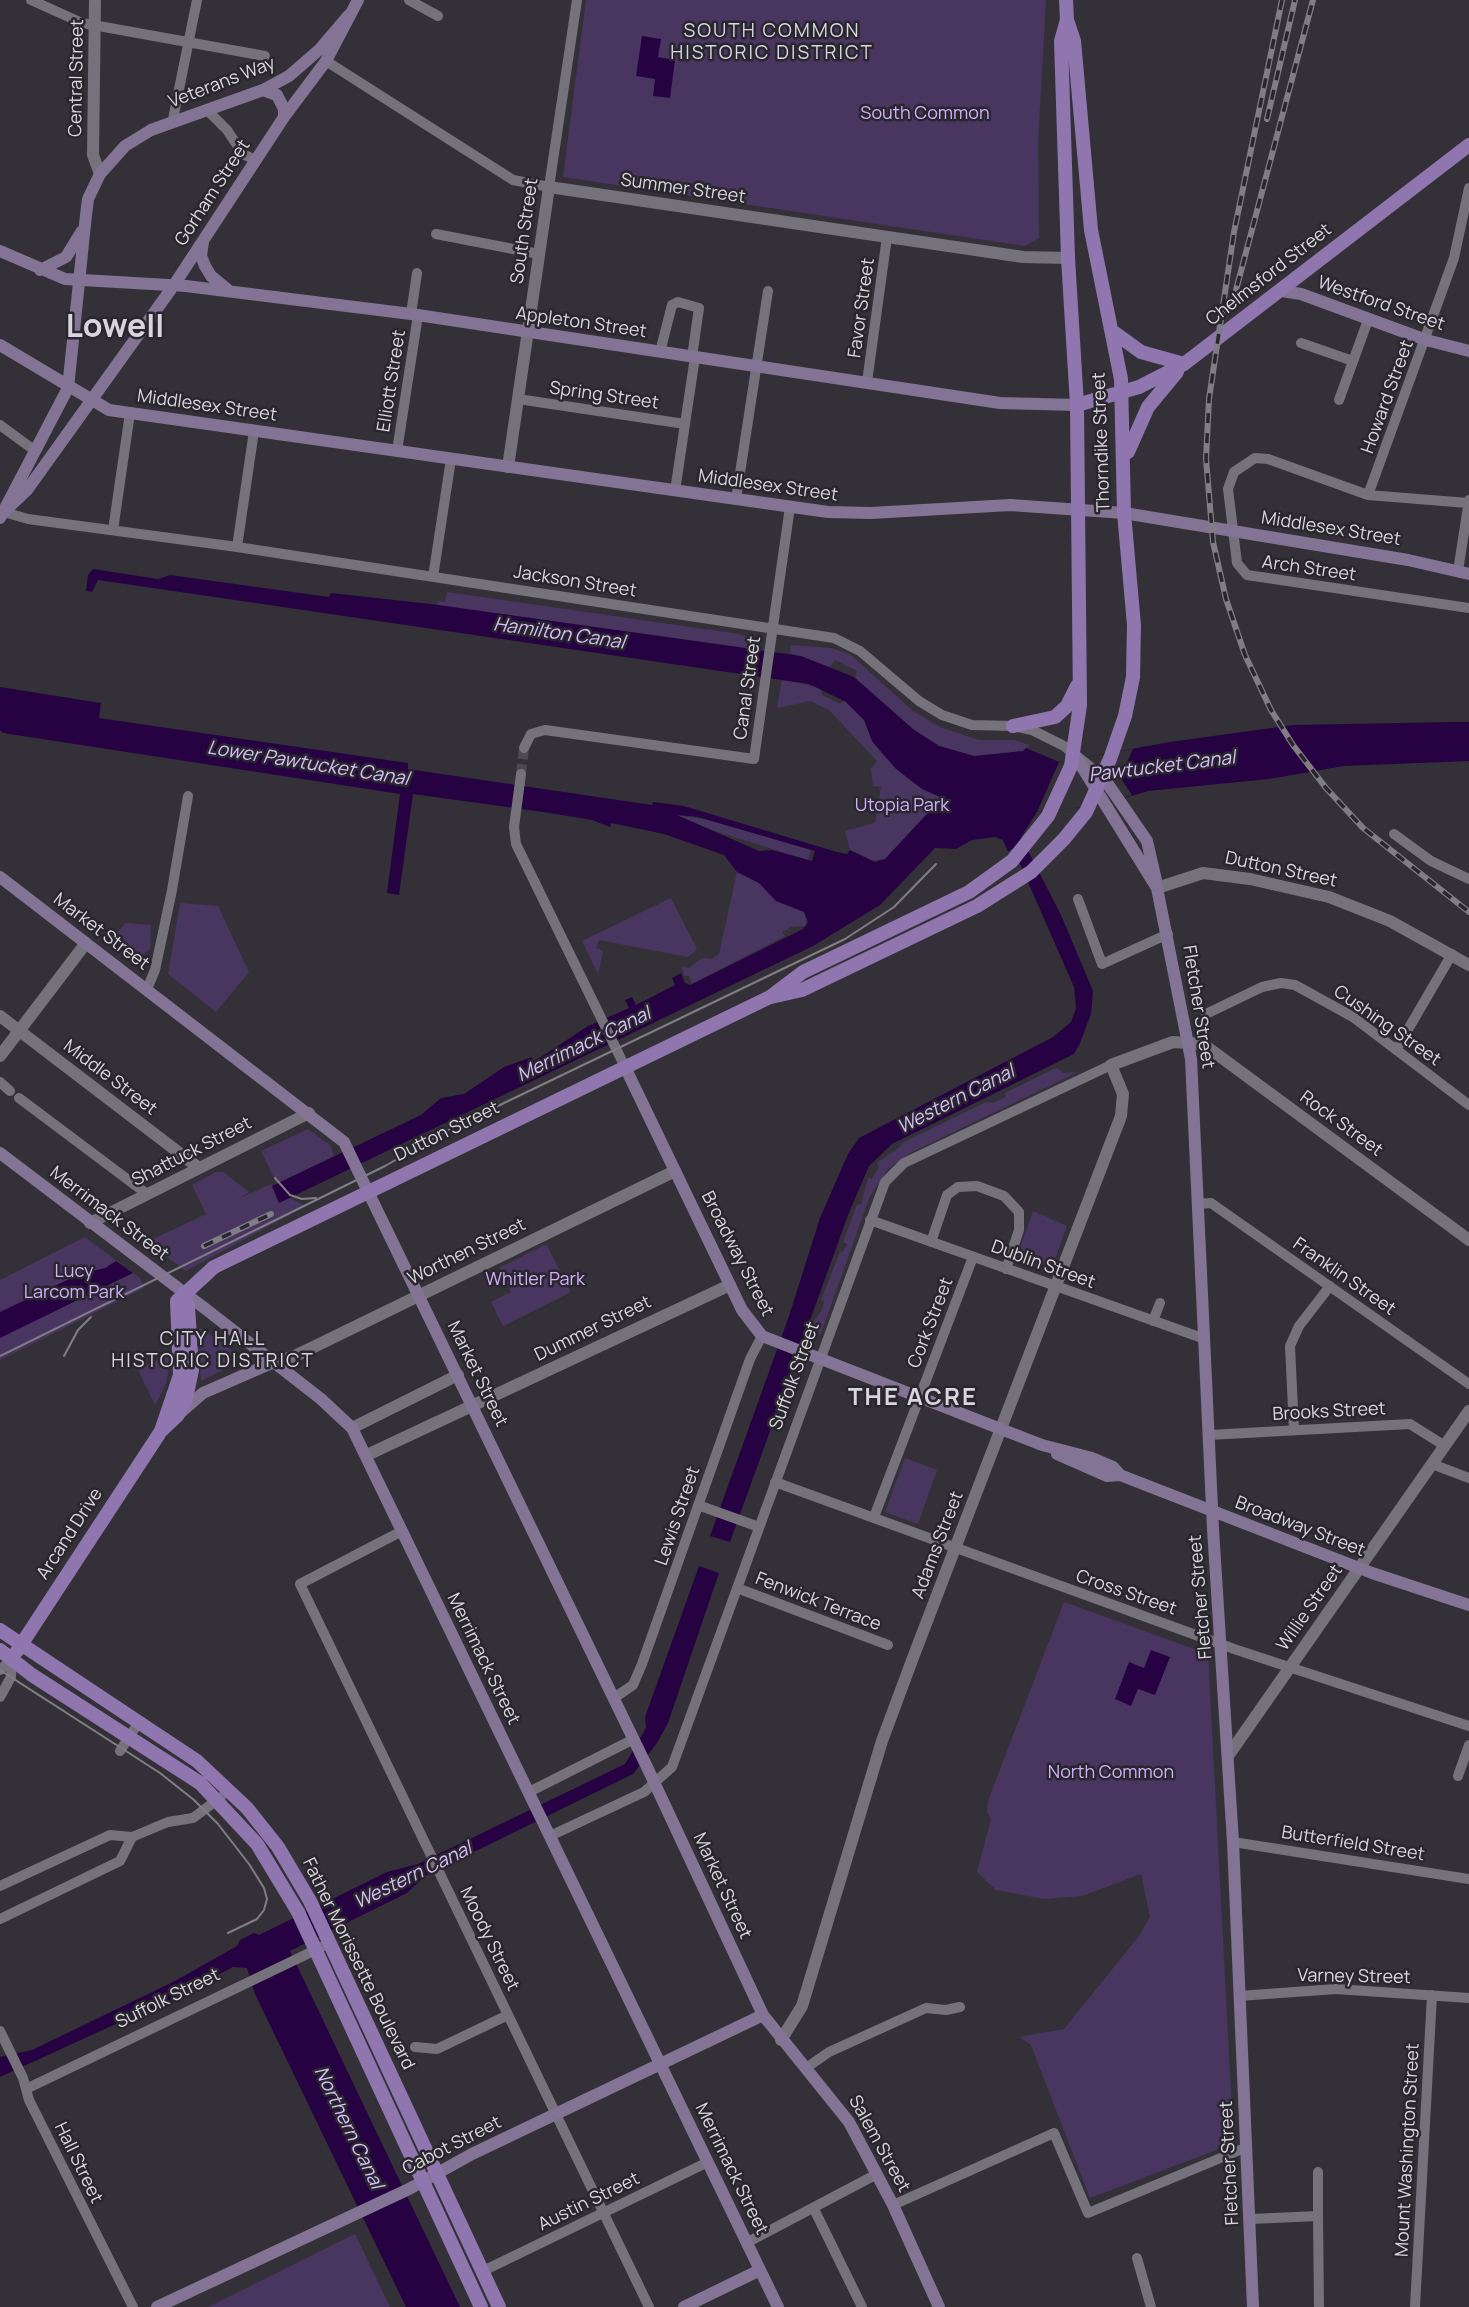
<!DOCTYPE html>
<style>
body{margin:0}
canvas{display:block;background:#333038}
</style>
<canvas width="1469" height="2307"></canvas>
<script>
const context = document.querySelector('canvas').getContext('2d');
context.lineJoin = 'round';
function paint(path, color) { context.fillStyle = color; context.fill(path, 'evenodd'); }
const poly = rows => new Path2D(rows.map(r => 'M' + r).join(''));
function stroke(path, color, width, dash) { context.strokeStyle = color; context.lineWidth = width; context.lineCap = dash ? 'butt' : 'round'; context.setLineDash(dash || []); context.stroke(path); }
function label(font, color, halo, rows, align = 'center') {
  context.font = font + ' Manrope,sans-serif'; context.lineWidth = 5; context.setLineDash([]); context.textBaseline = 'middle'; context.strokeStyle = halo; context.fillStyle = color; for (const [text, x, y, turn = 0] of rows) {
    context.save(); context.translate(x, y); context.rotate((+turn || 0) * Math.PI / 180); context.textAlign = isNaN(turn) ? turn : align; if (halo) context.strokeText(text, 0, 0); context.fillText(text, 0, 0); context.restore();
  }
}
paint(poly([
 [586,0,1046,0,1038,141,1039,238,1025,246,563,177],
 [447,592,739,634,756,640,755,649,437,605,438,601,445,602],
 [791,645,832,648,851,655,913,711,940,727,979,740,1014,740,1029,745,1023,751,978,757,939,746,913,729,855,679,857,671,835,660,830,667,790,653],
 [782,679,821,688,822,695,840,704,844,700,864,720,872,741,883,755,909,780,949,802,926,815,885,859,870,861,850,850,845,831,875,823,881,787,873,786,871,769,877,761,829,710,810,701,777,708],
 [677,815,708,820,811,850,808,860,715,831,680,818],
 [737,872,759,883,776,901,804,912,807,926,791,927,782,932,785,936,692,984,689,976,684,976,682,967,689,968,702,958,711,959,719,954],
 [671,898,697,949,688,957,599,940,596,948,603,951,598,974,582,941],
 [180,903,218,906,249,972,216,1012,168,974],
 [125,923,151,925,150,949,143,955,135,955,116,935],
 [1056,1068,1064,1073,1078,1072,910,1153,888,1169,870,1196,820,1336,813,1322,822,1310,824,1302,821,1300,840,1252,843,1252,847,1244,843,1242,857,1205,861,1204,868,1178,872,1179,879,1167,877,1163,901,1146,900,1144,986,1102,993,1103,1006,1097,1005,1093],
 [308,1129,330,1145,334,1156,277,1184,261,1151],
 [216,1172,223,1172,249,1192,238,1199,271,1184,277,1192,306,1206,186,1271,147,1242,206,1214,192,1185],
 [1033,1211,1067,1226,1054,1262,1043,1271,1015,1262],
 [85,1237,140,1278,144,1288,0,1360,0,1280],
 [546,1244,571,1292,503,1326,491,1302,511,1292,499,1268],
 [200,1328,235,1352,239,1362,201,1381,197,1332],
 [171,1353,166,1384,155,1405,138,1370],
 [905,1458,937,1470,918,1524,885,1512],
 [1064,1602,1208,1654,1233,2131,1231,2139,1219,2149,1090,2198,1031,2045,1019,2037,1064,2029,1139,1936,1150,1917,1141,1874,1082,1896,1044,1899,996,1890,977,1872,991,1819,987,1811,988,1801],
 [355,2234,390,2307,208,2307]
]), '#483660');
paint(poly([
 [642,36,661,39,658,57,675,60,670,98,653,96,655,79,636,76],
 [93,569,158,579,170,575,329,597,331,593,431,604,801,656,854,677,913,729,939,746,974,756,1023,751,1026,748,1059,762,1170,742,1293,725,1451,722,1469,722,1469,761,1344,766,1269,779,1148,791,1101,805,1037,812,1021,837,1061,915,1093,991,1091,1014,1080,1043,1074,1054,892,1144,869,1166,848,1215,730,1542,710,1536,789,1316,820,1218,848,1154,859,1138,1053,1037,1071,1022,1076,1008,1074,987,1013,848,1008,852,1003,840,995,837,972,840,956,849,935,848,880,905,813,946,279,1203,272,1186,421,1115,441,1098,464,1094,504,1067,532,1057,533,1061,541,1057,588,1026,629,1008,625,1000,632,997,636,1005,675,985,672,978,681,973,685,983,690,985,803,929,808,922,804,912,776,901,759,883,737,872,724,855,664,834,611,823,610,827,592,820,543,812,413,794,399,895,387,893,400,794,3,733,0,730,0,687,101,703,99,718,408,763,408,769,652,805,653,802,684,806,837,852,847,854,850,850,875,862,885,859,926,815,949,801,922,789,895,768,872,741,864,720,846,702,809,684,98,580,92,592,86,591,88,575],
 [677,815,698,817,815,851,812,861,772,850,759,851],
 [116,1261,133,1273,0,1338,0,1312,80,1274,105,1268],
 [699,1566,719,1573,668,1723,657,1743,633,1774,425,1876,407,1893,290,1951,460,2307,406,2307,255,1994,247,1968,233,1967,121,2025,118,2023,0,2077,0,2057,32,2050,175,1981,237,1946,240,1940,254,1933,259,1935,387,1872,418,1864,625,1764,646,1728,645,1717],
 [1151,1650,1170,1657,1155,1695,1138,1689,1131,1706,1115,1699,1129,1662,1144,1668]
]), '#260242');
paint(poly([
 [1133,749,1120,777,1132,795,1101,805,1037,812,1059,762]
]), '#333038');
stroke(poly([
 [521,774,524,748]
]), '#4c4951', 10, [10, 5]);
stroke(poly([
 [31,0,82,23,265,56],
 [409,0,438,16],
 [326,61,513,180,549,187,577,0],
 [207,110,227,130,243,154,255,160],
 [173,119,197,0],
 [436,234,539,254],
 [411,314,417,273],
 [1301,343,1353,361],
 [660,352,672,305,678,302,699,308,692,357],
 [867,382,887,237],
 [518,399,685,424],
 [1339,400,1368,320],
 [0,425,34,450],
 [397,451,418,315],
 [675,491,695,357],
 [1368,495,1454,258,1469,188],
 [736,499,768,291],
 [1468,503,1368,495,1268,459,1255,458,1234,472,1228,489,1237,563,1247,575,1469,608],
 [4,512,28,519,237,547,834,638,860,651,919,701,942,715,972,725,1013,726,1032,730,1064,746,1103,777],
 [113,530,130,413],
 [237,547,254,431],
 [1458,571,1469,500],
 [433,577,451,459],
 [524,748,531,734,545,730,754,759,790,507],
 [521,774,514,827,516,844,625,1067],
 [1394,834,1431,861,1469,879],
 [1078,899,1102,964,1168,934],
 [147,989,155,970,172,890,188,796],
 [1206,1014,1262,987,1281,983,1295,985,1353,1017,1469,1105],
 [1396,1050,1452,954],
 [0,1082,10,1091],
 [19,1098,147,1194],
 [1198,1204,1211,1203,1469,1384],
 [870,1220,1205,1339],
 [931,1242,947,1195,958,1187,977,1186,1004,1196,1019,1212,1019,1230,1006,1269],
 [1153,1321,1160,1303],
 [1294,1430,1290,1346,1299,1326,1330,1286],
 [1209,1435,1410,1424,1445,1446],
 [1432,1464,1469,1478],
 [775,1482,1237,1650,1469,1726],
 [698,1505,759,1527],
 [874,1517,973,1257],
 [402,1531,300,1584,649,2307],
 [737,1588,888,1645],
 [0,1670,12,1659],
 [0,1697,11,1677,12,1659],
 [614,1698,633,1685,642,1664,750,1359,762,1336],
 [120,1751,139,1722],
 [1458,1776,1469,1745],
 [529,1792,634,1739],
 [550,1836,644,1792,672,1767,885,1182,904,1163,1111,1065],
 [1233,1842,1469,1879],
 [0,1886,110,1835,132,1837,168,1822,193,1818,221,1797],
 [0,1919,120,1861,132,1837],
 [1239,1996,1336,1989,1469,1998],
 [0,2031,23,2078,29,2100,133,2307],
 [415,2047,437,2049,508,2015],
 [806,2068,829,2052,926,2008,946,2010,960,2007],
 [26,2089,328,1944],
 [1318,2172,1318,2216],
 [893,2205,1054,2133,1088,2213,1247,2147],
 [814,2209,862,2307],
 [1250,2219,1318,2216,1319,2307],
 [748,2242,877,2174],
 [1137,2258,1151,2307],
 [483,2271,708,2162],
 [1415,2307,1432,1995]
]), '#76727b', 10);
stroke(poly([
 [95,0,93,155,100,174],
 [508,467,549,187,1023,257,1068,258],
 [1157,888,1203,873,1250,879,1329,897,1390,921,1469,965],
 [0,1016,199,1168],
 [0,1056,86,943],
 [90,1223,309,1113],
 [274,1362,295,1356,675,1171],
 [352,1428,458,1375],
 [367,1455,730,1285],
 [1228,1756,1469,1411],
 [781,2040,802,2006,882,1741,914,1655,1121,1116,1123,1094,1111,1065,1173,1042,1203,1044,1469,1240]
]), '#76727b', 12);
stroke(poly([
 [263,90,277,95,284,109,284,117],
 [203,242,201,256,205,266,211,276,228,290],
 [0,251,65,279,186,286,411,314,1000,403,1077,405],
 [40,270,66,257,82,231],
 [1282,291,1301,294,1426,340,1469,351],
 [0,345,109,410,828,512,871,513,1010,505,1124,513,1408,560,1469,574],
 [4,512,27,490,174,285,284,117,326,61,358,0],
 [0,518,68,388,86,215,88,199,100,174,125,146,151,130,263,90,289,76,320,49,349,15],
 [1074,754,1157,888,1191,1059,1213,1529,1233,1842,1253,2307],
 [1103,777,1147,841,1156,880],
 [0,877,344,1142,647,1767,763,2015,849,2122,893,2205,939,2307],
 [625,1067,742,1310,762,1336,1042,1445,1092,1458,1113,1467,1120,1475],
 [0,1153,207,1310,321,1399,352,1428,778,2307],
 [180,1413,203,1393,274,1362],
 [1057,1454,1107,1476,1120,1475,1372,1573,1469,1605],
 [157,2307,409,2189,472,2154,763,2015],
 [684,2307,760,2270]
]), '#837495', 12);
stroke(poly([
 [1112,331,1141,352,1184,364],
 [1077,405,1139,387,1184,364,1469,145],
 [1128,452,1148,407,1177,372],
 [1013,726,1055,717,1067,706,1077,686],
 [771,997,802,990,977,906,1031,872,1064,839,1086,812,1110,759,1125,716,1133,677,1134,625,1124,513,1121,379,1091,230,1074,41,1067,20,1066,0],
 [161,1431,180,1375,177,1301,214,1267,770,997,803,972,969,892,1012,861,1048,816,1071,766,1080,705,1077,405,1068,258,1061,41,1067,20],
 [0,1630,197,1761,247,1808,278,1847,310,1901,499,2307],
 [0,1650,32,1675,200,1783,257,1844,298,1912,481,2307],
 [17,1651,161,1431,177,1416,185,1403,192,1370,188,1306,184,1293]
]), '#8f76af', 14);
stroke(poly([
 [275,1178,290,1195,302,1199,316,1198],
 [0,1356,385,1166,450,1129,845,939,894,907,936,864],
 [64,1356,78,1330,91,1317],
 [0,1670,160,1773,194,1800,218,1824,249,1864,264,1888,267,1899,264,1910,257,1919,228,1933]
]), '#807d84', 2);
const rail = poly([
 [1282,0,1234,232,1209,399,1206,459,1213,542,1226,599,1245,655,1271,710,1293,745,1326,788,1363,828,1469,912],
 [1267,119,1295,0],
 [1232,305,1313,0],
 [204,1246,271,1214]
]);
stroke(rail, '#807d84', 6);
stroke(rail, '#29262e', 3.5, [10]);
label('18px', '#dad8dd', '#29262e', [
 ["Central Street",77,78,-89],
 ["Veterans Way",222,83,-21],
 ["Summer Street",683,189,8],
 ["Gorham Street",213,193,-57],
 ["South Street",525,231,-82],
 ["Chelmsford Street",1269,275,-38],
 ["Westford Street",1381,304,19],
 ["Favor Street",862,308,-82],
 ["Appleton Street",581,323,8],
 ["Elliott Street",392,381,-81],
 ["Spring Street",604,396,8],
 ["Howard Street",1388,397,-70],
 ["Middlesex Street",207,406,8],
 ["Thorndike Street",1102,442,-92],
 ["Middlesex Street",768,486,8],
 ["Middlesex Street",1331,529,9],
 ["Arch Street",1309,569,8],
 ["Jackson Street",575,582,9],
 ["Canal Street",748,688,-82],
 ["Dutton Street",1281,870,12],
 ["Market Street",101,932,37],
 ["Fletcher Street",1198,1007,81],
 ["Cushing Street",1387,1026,35],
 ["Middle Street",110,1078,37],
 ["Rock Street",1341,1124,36],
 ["Dutton Street",447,1132,-26],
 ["Shattuck Street",192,1152,-27],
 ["Merrimack Street",109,1214,37],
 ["Worthen Street",467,1252,-26],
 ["Broadway Street",737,1254,63],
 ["Dublin Street",1043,1265,20],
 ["Franklin Street",1344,1277,35],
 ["Cork Street",931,1323,-69],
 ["Dummer Street",593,1329,-26],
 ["Market Street",477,1374,64],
 ["Suffolk Street",795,1376,-70],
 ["Brooks Street",1329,1412,-3],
 ["Lewis Street",678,1516,-71],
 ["Broadway Street",1300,1527,21],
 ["Arcand Drive",70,1534,-57],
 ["Adams Street",938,1545,-69],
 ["Cross Street",1126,1593,19],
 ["Fletcher Street",1201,1597,-95],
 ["Fenwick Terrace",818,1602,21],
 ["Willie Street",1310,1608,-55],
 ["Merrimack Street",483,1659,64],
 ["Butterfield Street",1353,1844,9],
 ["Market Street",722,1886,65],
 ["Moody Street",489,1939,64],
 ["Father Morissette Boulevard",358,1964,64],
 ["Varney Street",1354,1977,1],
 ["Suffolk Street",168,1999,-26],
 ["Salem Street",879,2144,61],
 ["Cabot Street",452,2146,-27],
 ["Mount Washington Street",1408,2150,-87],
 ["Hall Street",78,2163,64],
 ["Fletcher Street",1230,2163,-93],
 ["Merrimack Street",731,2169,64],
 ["Austin Street",589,2202,-26]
]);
label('18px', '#d1b0fe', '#29262e', [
 ["South Common",925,114],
 ["Utopia Park",902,806],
 ["Lucy",74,1272],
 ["Larcom Park",74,1293],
 ["Whitler Park",535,1280],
 ["North Common",1111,1773]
]);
context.letterSpacing = '2px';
label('19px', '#d9d5df', '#29262e', [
 ["SOUTH COMMON",772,32],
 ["HISTORIC DISTRICT",772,54],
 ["CITY HALL",213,1340],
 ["HISTORIC DISTRICT",213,1362]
]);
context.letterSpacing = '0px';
label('italic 19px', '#d6bff9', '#29262e', [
 ["Hamilton Canal",559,634,8],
 ["Lower Pawtucket Canal",308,764,9],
 ["Pawtucket Canal",1162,767,-7],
 ["Merrimack Canal",584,1045,-26],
 ["Western Canal",956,1100,-27],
 ["Western Canal",413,1876,-26],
 ["Northern Canal",348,2128,64]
]);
context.letterSpacing = '2px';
label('bold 24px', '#d9d5df', '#29262e', [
 ["THE ACRE",913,1398]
]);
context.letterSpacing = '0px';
label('bold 32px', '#d9d5df', '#29262e', [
 ["Lowell",115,328]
]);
</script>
